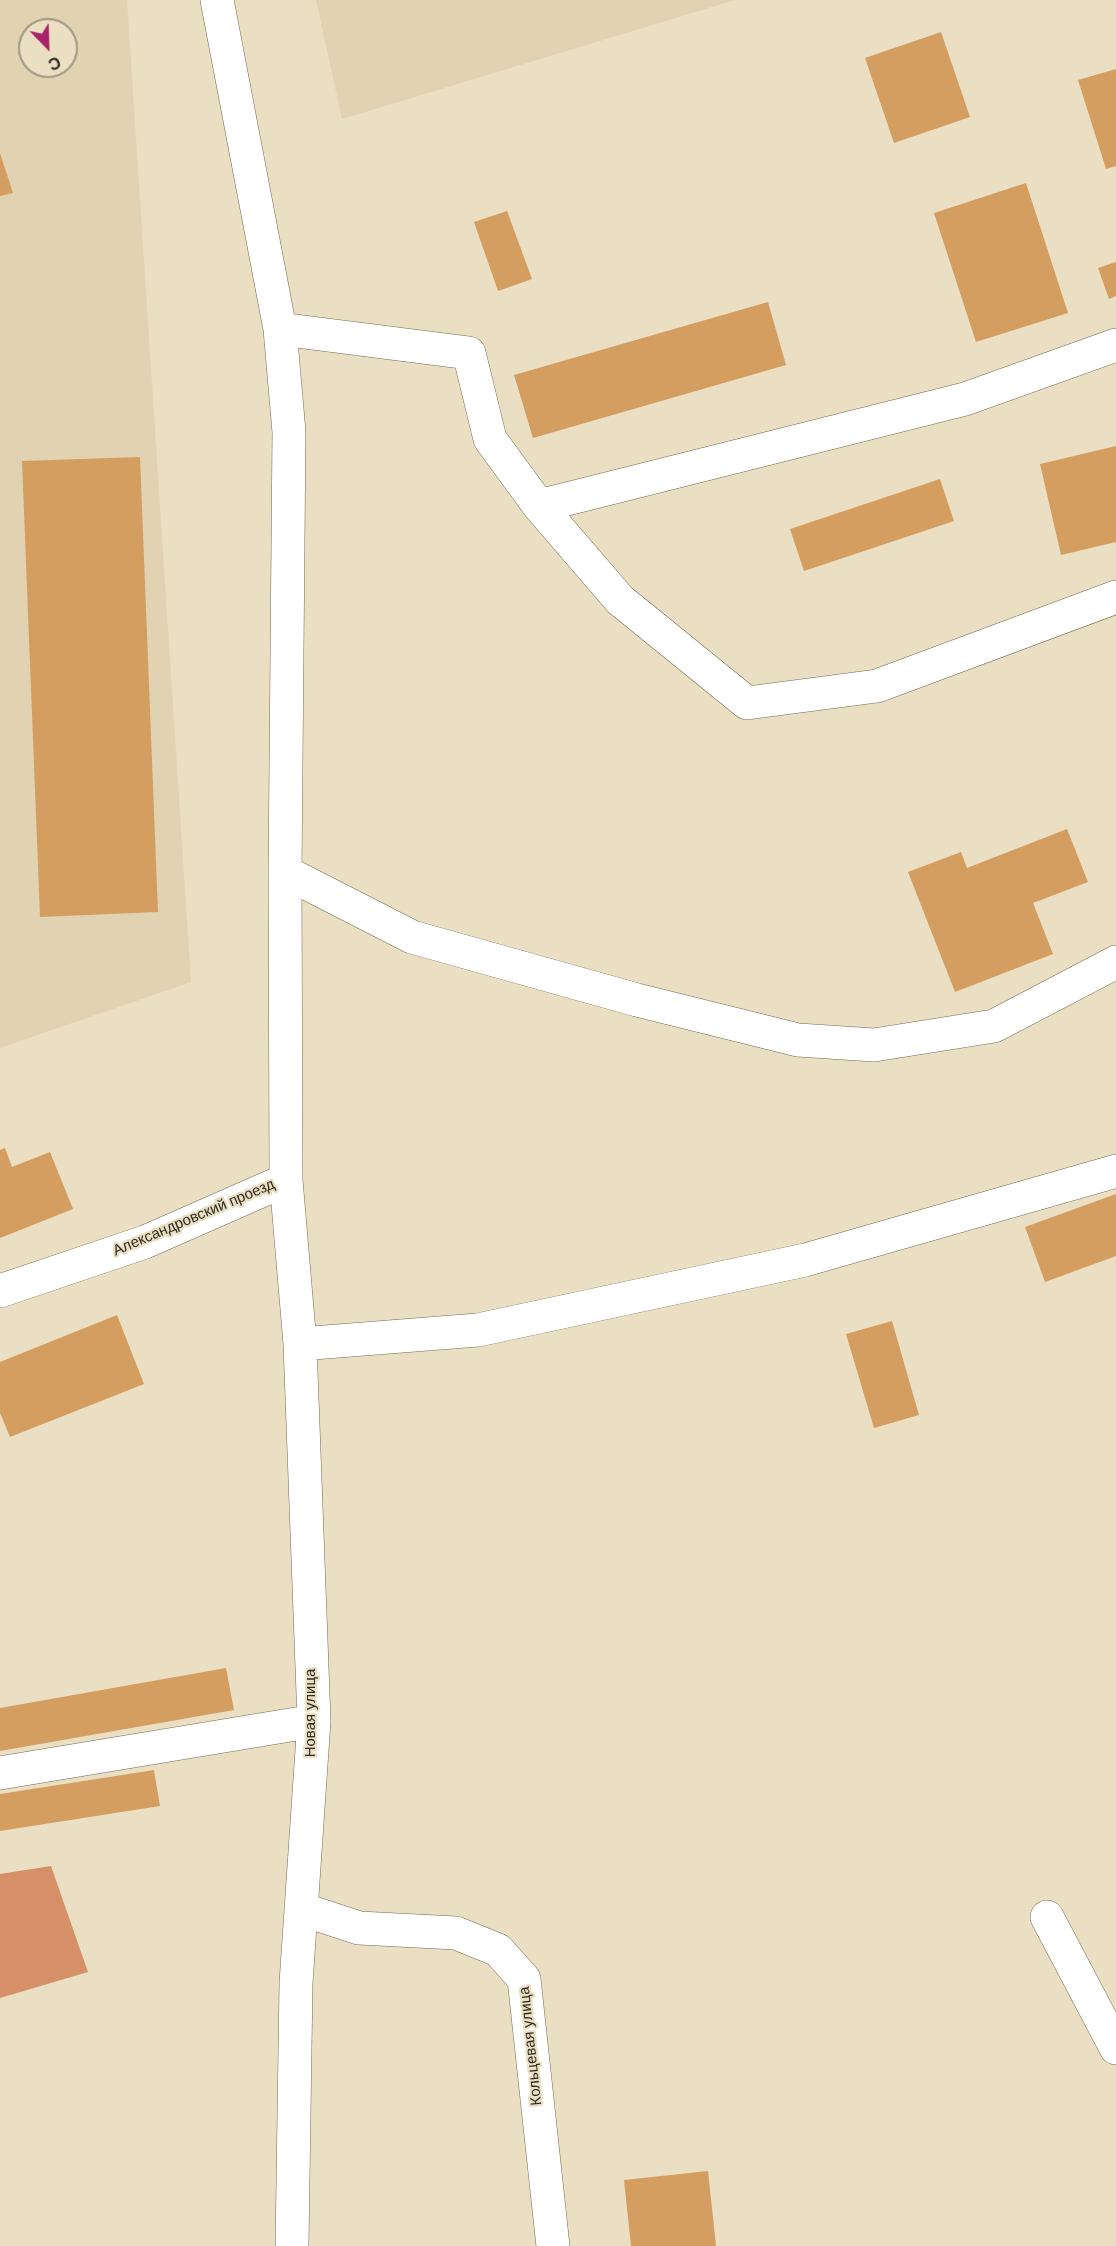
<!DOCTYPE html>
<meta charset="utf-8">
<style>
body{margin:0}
#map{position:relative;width:1116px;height:2246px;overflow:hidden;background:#eadec3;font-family:"DM Sans",sans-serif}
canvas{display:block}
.north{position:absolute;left:18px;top:18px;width:60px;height:60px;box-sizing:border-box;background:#eadec3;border:2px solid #9e9681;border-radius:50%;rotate:157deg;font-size:16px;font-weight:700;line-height:24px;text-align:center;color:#2d291e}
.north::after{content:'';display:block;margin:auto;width:21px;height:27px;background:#a9236c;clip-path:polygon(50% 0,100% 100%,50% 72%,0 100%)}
</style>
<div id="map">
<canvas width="1116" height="2246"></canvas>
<div class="north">С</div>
</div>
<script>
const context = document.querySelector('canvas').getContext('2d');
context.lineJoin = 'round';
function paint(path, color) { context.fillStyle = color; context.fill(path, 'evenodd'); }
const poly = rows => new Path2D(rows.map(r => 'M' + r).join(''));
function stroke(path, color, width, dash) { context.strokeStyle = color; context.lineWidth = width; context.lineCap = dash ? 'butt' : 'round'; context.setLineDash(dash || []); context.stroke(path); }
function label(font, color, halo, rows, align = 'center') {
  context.font = font + ' "DM Sans",sans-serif'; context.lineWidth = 4.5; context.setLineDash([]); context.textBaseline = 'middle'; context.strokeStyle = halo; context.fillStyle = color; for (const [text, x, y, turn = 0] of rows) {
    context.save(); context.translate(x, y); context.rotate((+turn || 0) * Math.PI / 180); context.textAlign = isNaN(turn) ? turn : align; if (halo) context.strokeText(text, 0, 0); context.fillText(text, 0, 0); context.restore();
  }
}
paint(poly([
 [0,0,127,0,191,982,0,1048],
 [30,30,66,30,66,66,30,66],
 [316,0,735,0,342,119]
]), '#e1d3b1');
paint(poly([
 [51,1866,88,1972,0,1998,0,1874]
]), '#d69068');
paint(poly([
 [941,32,970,117,894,143,865,58],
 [1116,69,1116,166,1106,169,1078,80],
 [0,153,13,193,0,196],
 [1026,183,1068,313,976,342,934,213],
 [507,211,532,279,498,291,474,222],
 [1116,262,1116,296,1109,299,1098,268],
 [768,302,786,365,533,438,514,375],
 [1116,446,1116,542,1061,555,1040,464],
 [140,457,158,912,40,917,22,461],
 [940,479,954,521,804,571,790,529],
 [1067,829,1088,882,1033,903,1053,954,955,992,908,872,961,852,967,868],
 [5,1148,12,1167,50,1152,73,1209,0,1238,0,1150],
 [1116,1194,1116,1256,1045,1282,1025,1227],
 [117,1315,144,1384,10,1437,0,1413,0,1362],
 [892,1321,919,1415,874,1428,846,1334],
 [226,1668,234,1710,0,1751,0,1708],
 [154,1770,160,1806,0,1831,0,1794],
 [708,2171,716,2246,631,2246,624,2180]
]), '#d49e61');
const minor = poly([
 [217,0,280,329,289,432,285,872,286,1180,300,1344,314,1721,296,1983,292,2246],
 [280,329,469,353,490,439,539,506,965,399,1116,345],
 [539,506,620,600,747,703,877,686,1116,597],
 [285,872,412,937,637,1000,798,1040,874,1045,994,1026,1116,962],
 [0,1291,145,1242,286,1180],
 [300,1344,478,1330,805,1260,1116,1171],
 [0,1773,314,1721],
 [301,1909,359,1928,456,1933,498,1950,524,1979,553,2246],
 [1047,1917,1116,2048]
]);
stroke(minor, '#746a52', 34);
stroke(minor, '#fff', 33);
label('15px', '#2d291e', '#eadec3', [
 ["Александровский проезд",194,1218,-23],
 ["Новая улица",311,1713,-90],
 ["Кольцевая улица",531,2046,-96]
]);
</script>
